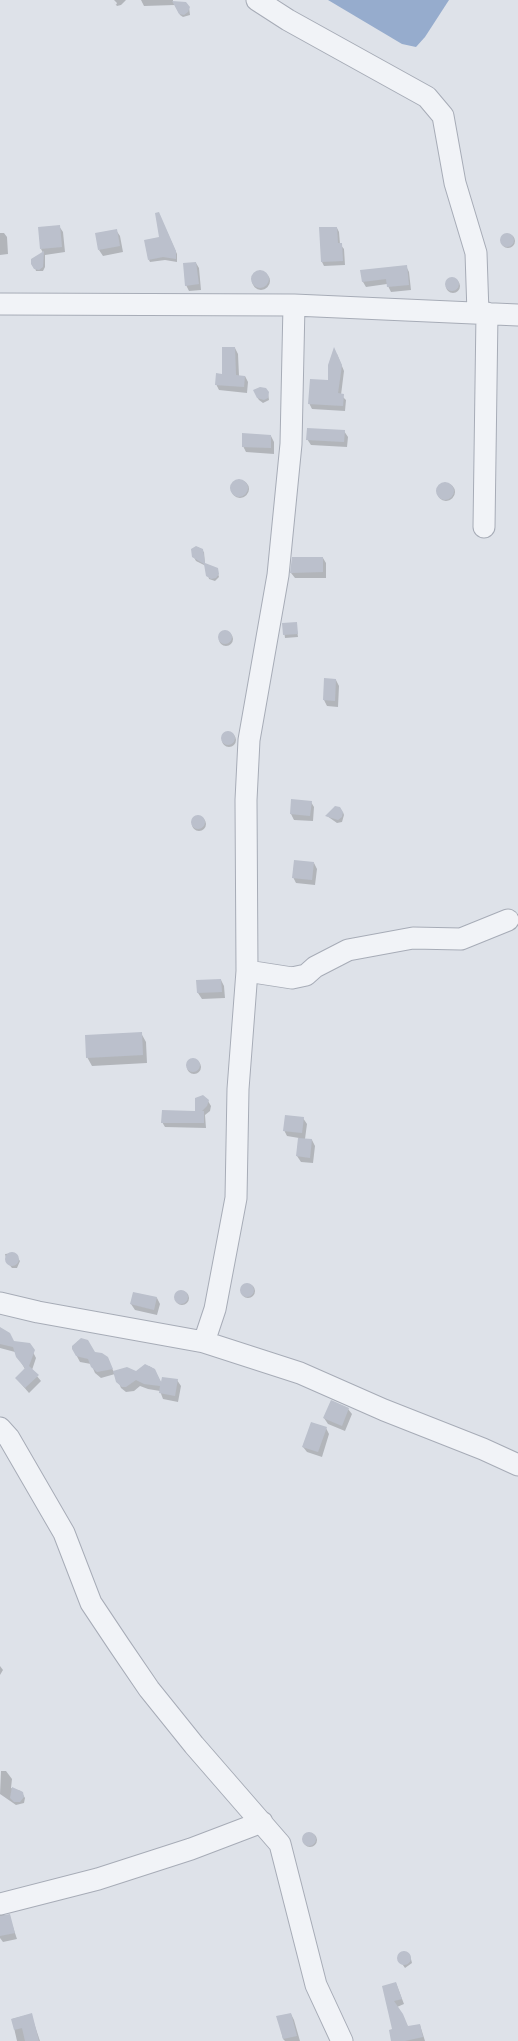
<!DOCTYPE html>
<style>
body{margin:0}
canvas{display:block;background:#dee2e9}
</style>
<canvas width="518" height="2041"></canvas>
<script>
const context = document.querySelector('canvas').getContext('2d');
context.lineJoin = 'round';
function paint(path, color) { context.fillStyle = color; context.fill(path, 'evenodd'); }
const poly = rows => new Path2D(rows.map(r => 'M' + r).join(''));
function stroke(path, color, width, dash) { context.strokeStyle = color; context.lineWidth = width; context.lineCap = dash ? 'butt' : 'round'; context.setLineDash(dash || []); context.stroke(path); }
paint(poly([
 [328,0,449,0,425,37,416,47,402,44]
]), '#96accd');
paint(poly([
 [112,0,116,5,117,3,114,0,126,0,121,5,117,6],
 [141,0,173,0,173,2,189,7,190,15,183,17,180,15,175,5,144,6],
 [160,216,177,254,177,262,165,260,150,262,149,260,160,238],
 [59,226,63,232,65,252,45,255,45,267,43,271,36,271,35,268,43,253,41,249],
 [337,228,339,232,340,244,344,249,345,265,324,266,322,262],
 [116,230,120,236,123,252,103,256,99,250],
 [0,233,4,233,7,237,8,254,0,255],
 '501 241a7 7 0 1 1 14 0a7 7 0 1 1-14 0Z',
 [196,263,199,268,201,290,189,291,186,285],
 [406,266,409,272,411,290,391,292,387,284,366,287,363,282,361,271],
 '252 281a9 9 0 1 1 18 0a9 9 0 1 1-18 0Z',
 '446 286a7 7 0 1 1 14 0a7 7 0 1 1-14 0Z',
 [235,348,238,354,239,376,245,376,248,382,247,393,219,390,216,384,223,375],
 [337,354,344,371,341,395,346,400,345,411,312,409,309,403,329,381],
 [268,393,269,400,263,403,259,400,257,397],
 [344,431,348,437,347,447,311,445,307,439],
 [271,436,274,442,274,454,246,452,243,446],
 '231 489a9 9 0 1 1 18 0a9 9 0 1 1-18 0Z',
 '437 492a9 9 0 1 1 18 0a9 9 0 1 1-18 0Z',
 [198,547,204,552,205,564,217,570,219,577,215,581,209,579,206,566,196,561,192,554,194,548],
 [323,558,326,563,326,578,295,578,291,573],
 [296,623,298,637,285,638,283,624],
 '219 639a7 7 0 1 1 14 0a7 7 0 1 1-14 0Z',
 [325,679,336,680,339,686,338,707,327,706,324,700],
 '222 740a7 7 0 1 1 14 0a7 7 0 1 1-14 0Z',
 [311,802,314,807,313,821,294,820,291,814],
 [343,812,344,815,342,822,337,823,327,816],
 '192 824a7 7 0 1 1 14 0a7 7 0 1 1-14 0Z',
 [314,863,317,869,315,885,296,883,293,877],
 [221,980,224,986,225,998,202,999,198,993,197,981],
 [141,1033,146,1042,147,1063,92,1066,87,1057],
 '187 1067a7 7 0 1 1 14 0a7 7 0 1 1-14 0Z',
 [208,1101,211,1106,210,1111,205,1115,206,1128,165,1127,162,1122,196,1112],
 [303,1118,307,1124,305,1139,312,1140,315,1146,313,1163,301,1162,297,1156,299,1138,287,1136,284,1130],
 [14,1253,20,1261,17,1268,12,1268,7,1262,5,1254],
 '241 1291a7 7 0 1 1 14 0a7 7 0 1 1-14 0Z',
 '175 1298a7 7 0 1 1 14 0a7 7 0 1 1-14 0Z',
 [157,1298,160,1304,157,1315,135,1310,131,1304],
 [0,1335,13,1342,31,1348,36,1358,32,1370,41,1381,29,1393,16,1378,25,1369,15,1352,0,1348],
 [84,1340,95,1353,108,1361,114,1372,136,1372,142,1367,149,1366,154,1369,162,1384,177,1380,181,1386,178,1402,163,1399,160,1391,148,1389,140,1386,134,1391,126,1392,121,1388,115,1374,101,1378,95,1373,91,1364,80,1362,73,1349,78,1341],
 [348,1409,352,1414,345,1431,328,1424,324,1418],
 [326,1428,329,1434,322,1457,307,1452,303,1447],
 [0,1666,3,1670,0,1675],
 [1,1771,6,1771,12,1779,11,1788,21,1791,25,1798,24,1803,16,1805,0,1794],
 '303 1840a7 7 0 1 1 14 0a7 7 0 1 1-14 0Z',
 [0,1915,9,1915,17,1939,3,1942,0,1938],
 [404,1952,410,1955,412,1963,405,1968,398,1958,400,1953],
 [396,1983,404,2004,397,2007,408,2027,420,2025,425,2041,392,2041,394,2030,384,1987],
 [31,2014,40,2041,17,2041,12,2019],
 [291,2014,294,2020,300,2041,285,2041,283,2039,278,2017]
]), '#0003');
paint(poly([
 [172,1,186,2,190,7,188,12,184,15,179,14],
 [159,212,176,251,176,259,163,257,148,260,144,240,159,237,155,213],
 [60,225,62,247,40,249,38,227],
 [319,227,337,227,338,243,342,243,343,261,321,262],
 [117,229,120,246,98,250,95,233],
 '500 240a7 7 0 1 1 14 0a7 7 0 1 1-14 0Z',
 [44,251,43,267,39,270,34,269,31,264,31,259],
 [196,262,199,284,185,286,183,263],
 [407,265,409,285,387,287,386,279,362,282,360,270],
 '251 279a9 9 0 1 1 18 0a9 9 0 1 1-18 0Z',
 '445 284a7 7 0 1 1 14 0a7 7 0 1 1-14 0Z',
 [222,347,235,347,236,375,245,376,244,387,215,385,216,373,222,374],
 [334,347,342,365,338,393,344,394,343,406,308,404,310,379,328,380,328,365],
 [260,387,266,388,269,392,268,398,264,400,257,398,253,390],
 [307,428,345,430,344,442,306,440],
 [242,433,271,435,271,448,242,447],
 '230 488a9 9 0 1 1 18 0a9 9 0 1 1-18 0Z',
 '436 491a9 9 0 1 1 18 0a9 9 0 1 1-18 0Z',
 [196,546,203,549,205,563,218,568,219,574,216,578,211,579,206,576,204,564,192,557,191,549],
 [292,557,323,557,323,572,290,573],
 [297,622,298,634,283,635,282,623],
 '218 637a7 7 0 1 1 14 0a7 7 0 1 1-14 0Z',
 [324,678,336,679,335,701,323,700],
 '221 738a7 7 0 1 1 14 0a7 7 0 1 1-14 0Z',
 [291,799,312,801,310,816,290,814],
 [335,806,340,807,343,812,342,817,338,820,325,816],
 '191 822a7 7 0 1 1 14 0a7 7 0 1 1-14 0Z',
 [294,860,314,862,312,880,292,878],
 [221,979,222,992,197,993,196,980],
 [142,1032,143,1055,86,1058,85,1035],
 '186 1065a7 7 0 1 1 14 0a7 7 0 1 1-14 0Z',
 [203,1095,209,1100,207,1106,202,1111,204,1111,204,1123,161,1123,162,1110,195,1111,195,1098],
 [285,1115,304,1117,302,1133,283,1131],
 [298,1138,312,1139,310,1158,296,1156],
 '5 1259a7 7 0 1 1 14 0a7 7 0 1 1-14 0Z',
 '240 1290a7 7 0 1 1 14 0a7 7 0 1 1-14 0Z',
 '174 1297a7 7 0 1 1 14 0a7 7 0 1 1-14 0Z',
 [133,1292,157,1297,154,1310,130,1304],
 [0,1327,10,1333,14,1341,30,1343,35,1350,29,1366,39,1375,25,1388,15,1378,25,1368,16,1357,13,1347,0,1344],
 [81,1338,88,1340,95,1352,102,1353,108,1357,113,1369,97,1372,91,1367,88,1359,76,1356,72,1349,72,1346],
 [145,1364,155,1369,161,1382,162,1377,178,1379,175,1396,159,1393,160,1386,144,1384,136,1380,126,1387,122,1387,116,1382,113,1371,127,1367,136,1371],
 [331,1400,349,1408,342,1426,323,1418],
 [311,1422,327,1427,318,1452,302,1447],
 [12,1787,23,1792,24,1797,20,1802,14,1802,10,1798],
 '302 1839a7 7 0 1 1 14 0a7 7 0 1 1-14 0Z',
 [10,1914,15,1933,0,1936,0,1916],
 '397 1958a7 7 0 1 1 14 0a7 7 0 1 1-14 0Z',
 [396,1982,402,1999,394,2001,403,2014,408,2026,420,2024,423,2037,405,2041,391,2041,389,2030,392,2029,382,1986],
 [32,2013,39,2041,25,2041,22,2028,14,2030,11,2019],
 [291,2013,297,2036,283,2039,276,2016]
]), '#bbc0cc');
const minor = poly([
 [257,0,288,20,427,97,443,116,455,183,476,253,478,313],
 [0,304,294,305,518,315],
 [484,527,487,313],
 [247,971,292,978,306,975,315,967,348,950,413,938,461,939,508,920],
 [0,1303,38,1312,204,1342,300,1373,384,1410,483,1449,518,1465],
 [204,1342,215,1309,236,1198,238,1089,247,971,246,800,249,740,278,575,291,444,294,305],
 [0,1428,9,1438,64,1533,91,1603,119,1645,149,1689,194,1745,280,1844,316,1985,342,2041],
 [0,1904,98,1879,191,1849,262,1822]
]);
stroke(minor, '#a7acb7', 23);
stroke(minor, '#f1f3f7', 21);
</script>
